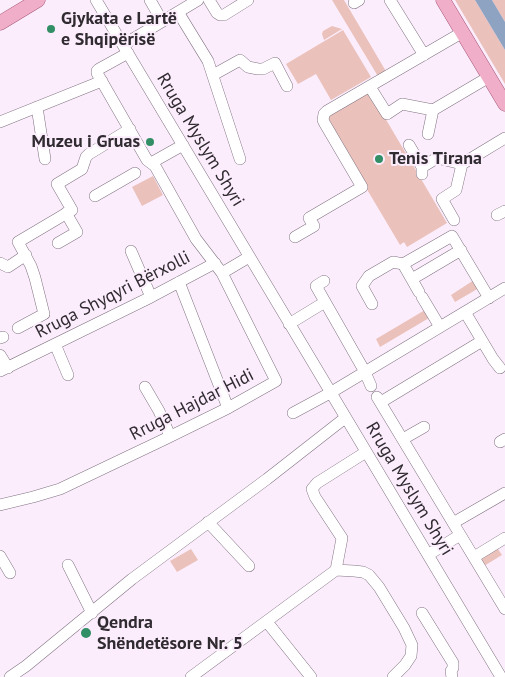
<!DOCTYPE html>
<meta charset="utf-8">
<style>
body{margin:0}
canvas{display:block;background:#fcedfd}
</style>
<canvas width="505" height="677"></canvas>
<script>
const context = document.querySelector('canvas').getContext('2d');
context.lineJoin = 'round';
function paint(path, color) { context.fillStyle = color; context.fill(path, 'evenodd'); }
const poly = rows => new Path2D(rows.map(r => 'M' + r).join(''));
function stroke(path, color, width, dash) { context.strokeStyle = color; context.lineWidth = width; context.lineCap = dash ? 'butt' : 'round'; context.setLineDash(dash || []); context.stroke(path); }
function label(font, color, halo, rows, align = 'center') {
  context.font = font + ' "PT Sans",sans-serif'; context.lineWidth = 4; context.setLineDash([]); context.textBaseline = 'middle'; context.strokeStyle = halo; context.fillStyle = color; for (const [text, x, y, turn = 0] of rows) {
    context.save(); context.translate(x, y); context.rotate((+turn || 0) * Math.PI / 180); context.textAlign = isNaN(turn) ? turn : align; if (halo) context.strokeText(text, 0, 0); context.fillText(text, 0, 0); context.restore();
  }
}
paint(poly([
 [332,0,344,0,387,73,379,78],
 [455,0,475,0,505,50,505,84],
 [492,0,505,0,505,22],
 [332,26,342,29,324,40,322,34,323,31],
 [343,30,371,77,331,100,316,74,298,84,286,64],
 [368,89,447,223,407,247,404,242,400,245,331,129,333,127,329,119,330,111],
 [153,176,163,195,142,206,132,187],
 [474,280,479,288,455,302,451,295],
 [425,310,429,318,380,347,376,339],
 [496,546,502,555,484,566,479,557],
 [191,549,198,560,177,572,170,561]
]), '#eac2bb');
paint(poly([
 [475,0,492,0,505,22,505,50]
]), '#8ea3c2');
const minor = poly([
 [96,0,501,677],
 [150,0,162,21],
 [209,0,217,13,220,15,224,15,248,0],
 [390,0,424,55],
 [354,3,359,0],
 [178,12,208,61,240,159],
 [123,45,198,0],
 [213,75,240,60,248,67,258,69,263,69,275,63,287,86],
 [370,87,387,114,402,104,433,110],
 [37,107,45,159],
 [0,122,102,81],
 [428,134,433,110,489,77],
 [409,145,422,167,422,174],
 [151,163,183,145],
 [422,167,437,158,462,164,505,138],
 [95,196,135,173],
 [497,215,505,211],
 [454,220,442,199,456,190,462,164],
 [295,237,314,226,309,218,362,187,325,124,323,120,324,114,327,111,463,32],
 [58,243,77,232,66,213],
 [131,251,151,297],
 [0,263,8,267,26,255],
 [222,273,249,257],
 [412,279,461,250],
 [324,281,316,286,365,372,371,386],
 [179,282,228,408],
 [419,292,403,264,452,236,489,298],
 [422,297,440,327],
 [372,304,362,286,369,276,393,262,403,264],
 [465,312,493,359,500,368],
 [289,324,325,302],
 [18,328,44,314,35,278,31,266,18,242,72,210,57,184,82,169,86,157,89,154,130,129],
 [0,338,3,337],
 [55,344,68,375],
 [0,355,8,368],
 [0,371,151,297,215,263],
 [145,387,159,411,170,436],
 [377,397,505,609],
 [381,402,482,341],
 [293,413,330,393,505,288],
 [403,439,424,427],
 [500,442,505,439],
 [0,505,33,497,60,489,165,439,228,408,276,381,222,273,196,239,155,166,147,160,97,73,97,71,99,69,128,53],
 [208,522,249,566],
 [453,523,505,493],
 [428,555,460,535],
 [0,556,10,573],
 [474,557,505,538],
 [68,565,92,613],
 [336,570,354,571,363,572,369,575,379,587,404,628,412,645,411,656,405,665,393,677],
 [422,613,453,663,453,668,451,671,452,677],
 [267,622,311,677],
 [10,677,26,666,132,579,267,479,345,418],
 [191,677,336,570,342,538,315,497,312,489,317,483,366,452]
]);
const major = poly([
 [443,0,505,104],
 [0,23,38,0]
]);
stroke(minor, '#817382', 12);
stroke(major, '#a75d7c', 15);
stroke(minor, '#fff', 11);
stroke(major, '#f1aec8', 14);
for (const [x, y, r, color] of [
 [51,29,5,"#328e65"],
 [150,142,5,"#328e65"],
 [379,159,5,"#328e65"],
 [86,633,6,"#328e65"]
]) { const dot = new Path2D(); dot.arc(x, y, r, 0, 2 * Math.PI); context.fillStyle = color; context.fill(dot); stroke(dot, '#fcedfd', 2); }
label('bold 18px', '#302b31', '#fcedfd', [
 ["Gjykata e Lartë",61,19],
 ["e Shqipërisë",61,40],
 ["Muzeu i Gruas",140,142,"right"],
 ["Tenis Tirana",389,159],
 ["Qendra",97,623],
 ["Shëndetësore Nr. 5",97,644]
], 'left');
label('18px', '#302b31', '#fcedfd', [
 ["Rruga Myslym Shyri",200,140,59],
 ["Rruga Shyqyri Bërxolli",113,295,-27],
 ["Rruga Hajdar Hidi",192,405,-27],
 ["Rruga Myslym Shyri",409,489,59]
]);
</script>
